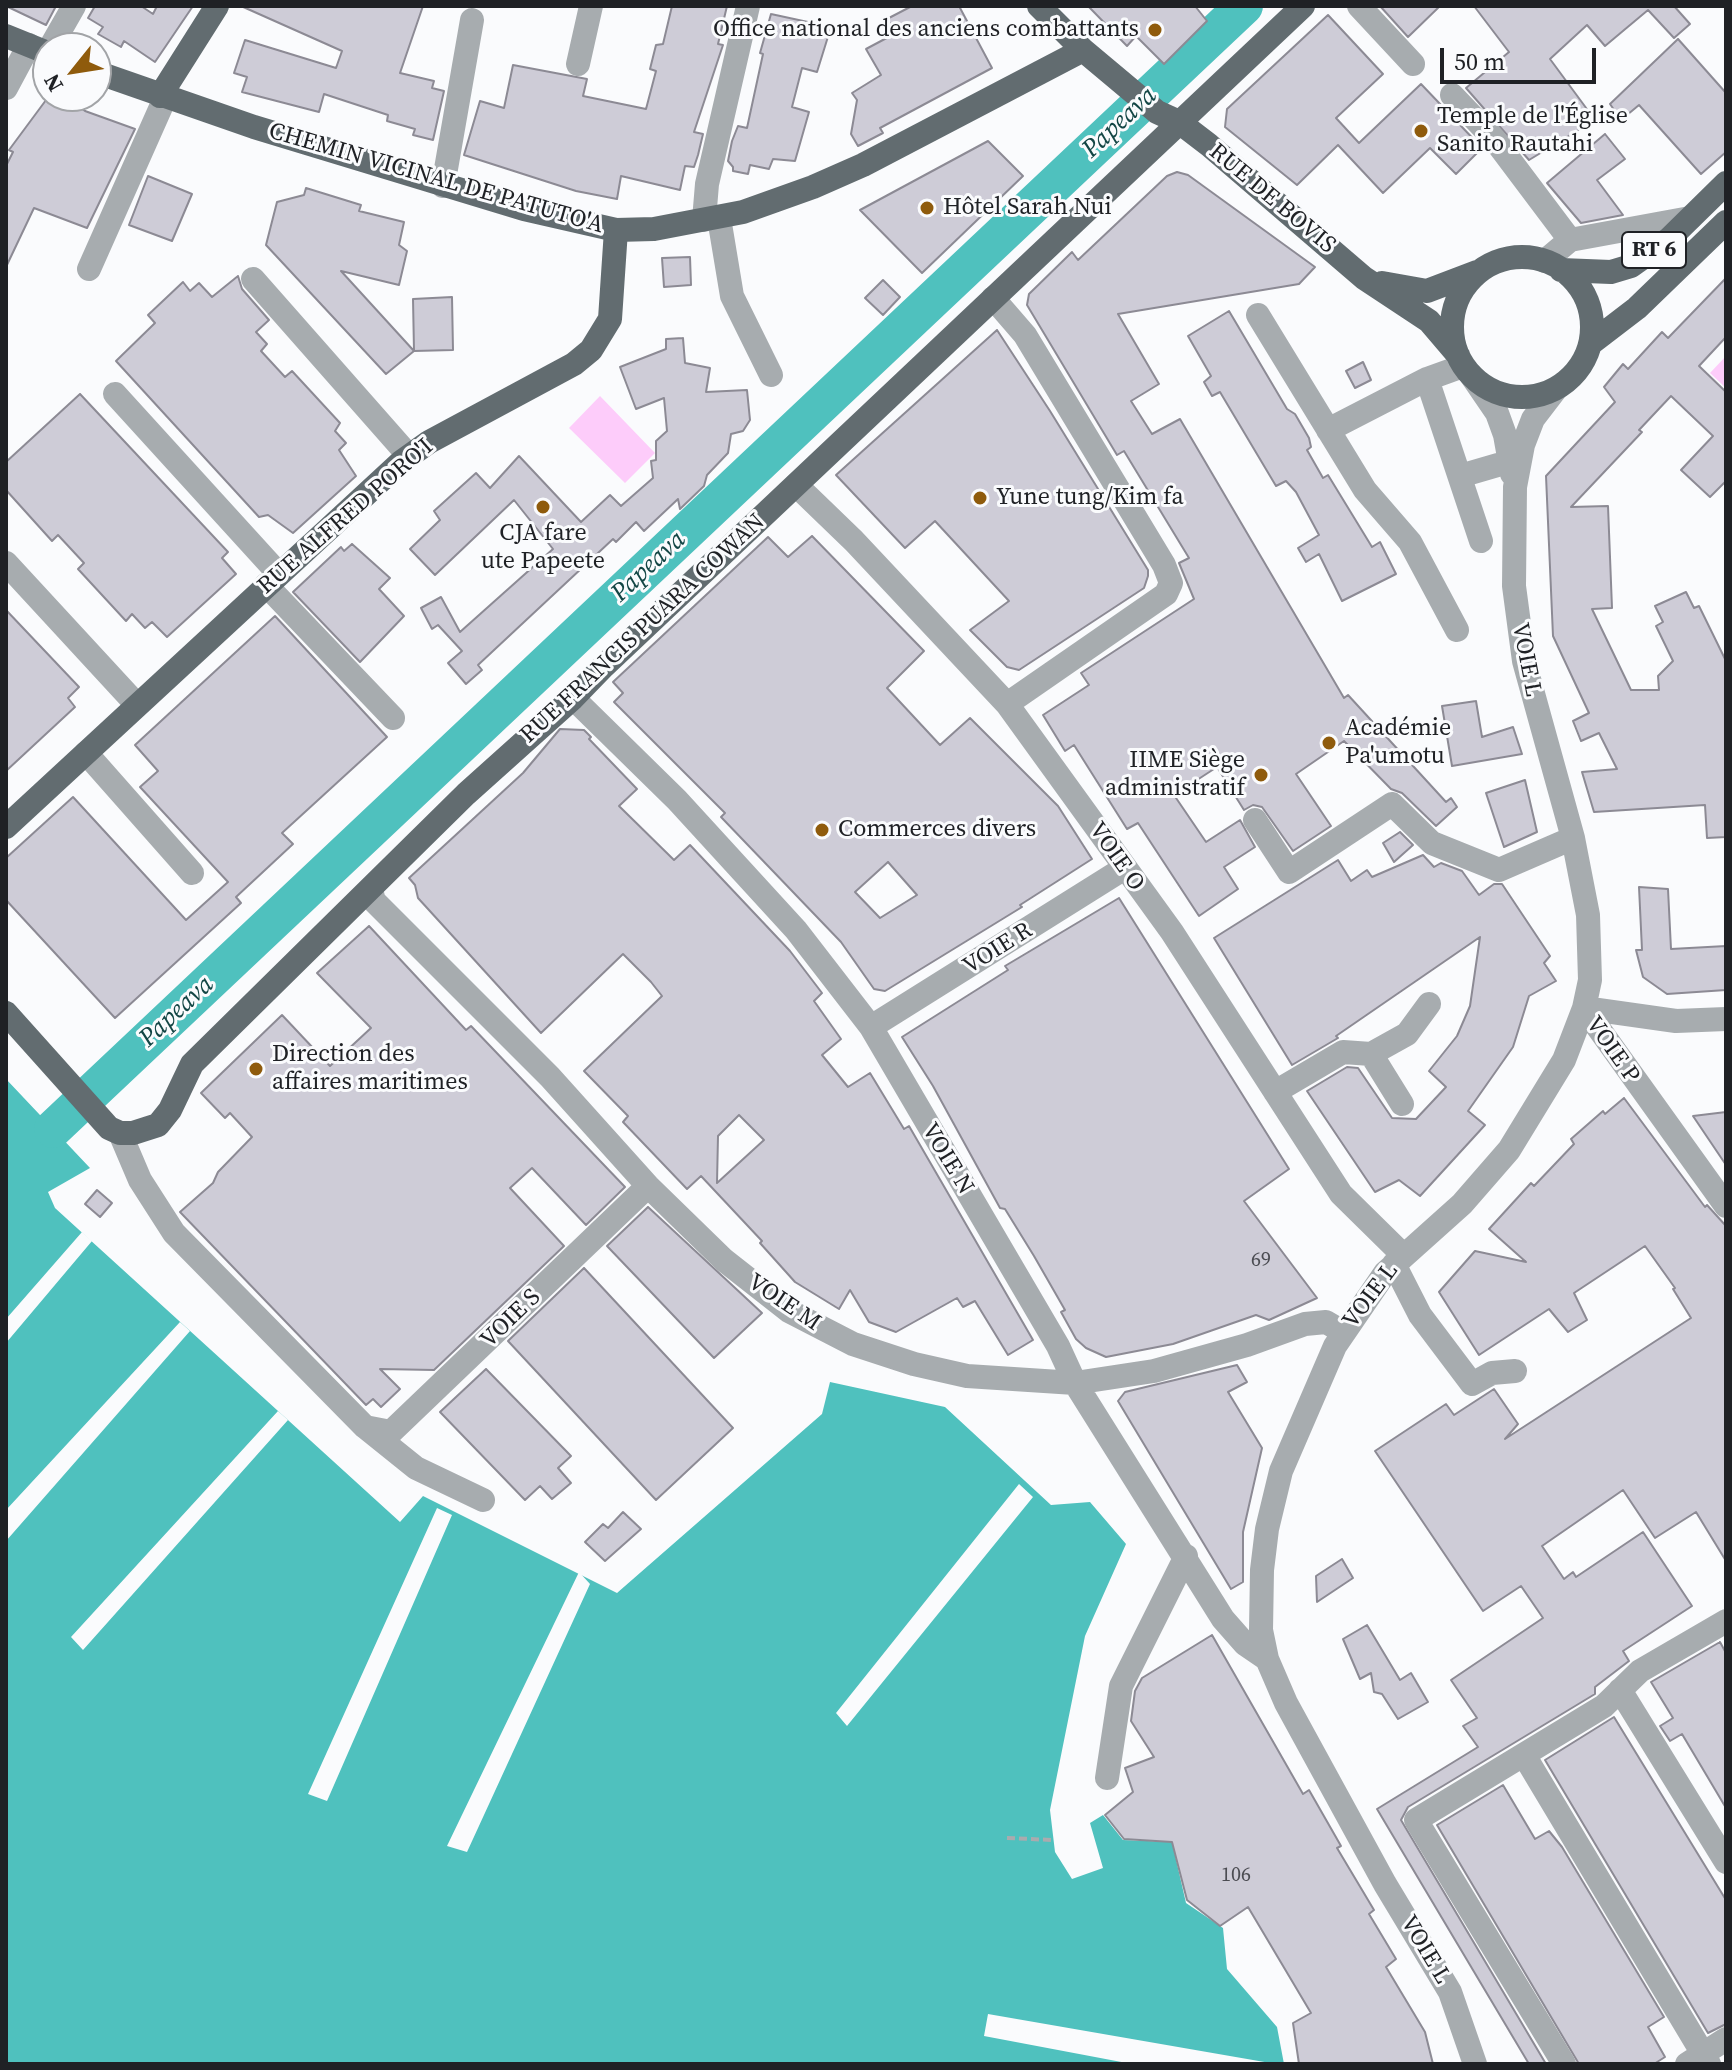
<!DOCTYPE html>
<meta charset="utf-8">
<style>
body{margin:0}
#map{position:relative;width:1732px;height:2070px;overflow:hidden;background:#fafbfd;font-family:"Source Serif 4",serif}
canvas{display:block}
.frame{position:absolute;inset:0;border:8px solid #1f2125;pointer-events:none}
.north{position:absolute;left:32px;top:32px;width:80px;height:80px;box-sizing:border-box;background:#fafbfd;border:2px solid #a2a4a7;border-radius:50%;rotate:240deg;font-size:22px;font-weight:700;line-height:32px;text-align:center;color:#1f2125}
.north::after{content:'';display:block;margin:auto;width:28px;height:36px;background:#8f5b0c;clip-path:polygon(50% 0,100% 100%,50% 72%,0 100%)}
.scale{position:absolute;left:1440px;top:48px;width:156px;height:36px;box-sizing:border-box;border:4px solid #1f2125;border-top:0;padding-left:10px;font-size:24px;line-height:28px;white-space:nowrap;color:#1f2125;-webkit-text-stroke:6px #fafbfd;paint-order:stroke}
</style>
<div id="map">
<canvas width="1732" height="2070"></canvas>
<div class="frame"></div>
<div class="north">N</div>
<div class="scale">50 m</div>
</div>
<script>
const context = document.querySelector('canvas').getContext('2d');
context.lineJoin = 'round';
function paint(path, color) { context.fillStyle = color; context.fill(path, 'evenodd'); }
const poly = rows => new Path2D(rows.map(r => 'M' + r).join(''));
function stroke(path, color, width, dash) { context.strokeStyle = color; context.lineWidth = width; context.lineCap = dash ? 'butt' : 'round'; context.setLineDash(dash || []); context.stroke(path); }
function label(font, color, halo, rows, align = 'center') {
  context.font = font + ' "Source Serif 4",serif'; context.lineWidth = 6; context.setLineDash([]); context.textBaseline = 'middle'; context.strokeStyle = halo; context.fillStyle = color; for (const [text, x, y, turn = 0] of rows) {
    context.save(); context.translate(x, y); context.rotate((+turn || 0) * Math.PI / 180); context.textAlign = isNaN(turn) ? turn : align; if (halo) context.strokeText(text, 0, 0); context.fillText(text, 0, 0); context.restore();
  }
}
paint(poly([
 [1726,356,1726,388,1710,373],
 [600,396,655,453,625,483,569,428]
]), '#fdccfa');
paint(poly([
 [6,1079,90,1168,48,1192,55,1208,400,1522,423,1496,617,1593,822,1414,830,1382,945,1407,1051,1505,1090,1502,1126,1544,1085,1636,1050,1810,1055,1852,1072,1879,1103,1868,1090,1823,1103,1815,1123,1840,1172,1842,1186,1903,1223,1928,1227,1969,1277,2027,1284,2064,6,2064]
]), '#4fc1be');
paint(poly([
 [82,1232,92,1241,6,1343,6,1319],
 [180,1322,190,1331,6,1541,6,1510],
 [278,1411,288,1420,83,1650,71,1637],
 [1019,1484,1033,1497,847,1726,836,1713],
 [437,1508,452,1515,327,1801,308,1794],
 [579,1572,590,1584,467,1852,447,1846],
 [988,2014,1276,2064,1132,2064,984,2036]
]), '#fafbfd');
stroke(poly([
 [53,1129,1244,6]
]), '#4fc1be', 38);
const building = poly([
 [6,6,56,6,46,25,6,6],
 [95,6,141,6,153,14,157,6,193,6,155,62,124,41,121,47,98,34,103,27,88,18,95,6],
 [241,6,423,6,400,73,434,81,432,88,444,91,433,140,413,135,415,129,387,121,388,115,324,94,319,112,242,92,247,77,234,73,245,40,336,68,342,51,241,6],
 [672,6,727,6,718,44,723,45,694,132,703,134,698,155,694,167,685,166,680,190,621,176,617,199,576,191,464,155,480,101,504,108,513,65,587,79,583,96,646,109,656,71,650,69,656,45,663,44,672,6],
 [912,6,959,6,992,68,880,128,883,133,858,146,851,134,857,100,852,93,881,75,866,49,896,33,887,19,912,6],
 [1088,6,1195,6,1207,21,1164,64,1136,36,1127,46,1088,6],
 [1380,6,1440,6,1408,37,1380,6],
 [1474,6,1674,6,1690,24,1674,38,1648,10,1605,46,1587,25,1550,59,1595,120,1529,160,1466,88,1509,52,1474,6],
 [771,14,831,27,817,72,802,68,792,107,809,112,795,161,773,159,769,169,750,165,748,174,733,171,733,167,728,161,732,141,738,126,747,128,763,54,760,53,771,14],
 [1328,15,1383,74,1336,118,1359,143,1421,84,1482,148,1456,174,1430,148,1383,193,1338,145,1297,185,1225,127,1227,109,1328,15],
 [1678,39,1726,93,1726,152,1701,174,1639,105,1621,120,1610,104,1678,39],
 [49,96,66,96,85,111,135,129,87,228,34,208,6,267,6,166,13,152,9,150,49,96],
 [1605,134,1625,159,1597,180,1623,215,1581,223,1547,183,1605,134],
 [988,141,1023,176,922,273,860,210,988,141],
 [1177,172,1188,175,1315,267,1299,284,1118,314,1159,384,1131,401,1152,434,1180,419,1344,698,1348,695,1446,802,1451,798,1457,807,1436,826,1402,793,1391,789,1344,741,1296,774,1331,826,1293,851,1262,807,1253,805,1244,810,1217,767,1174,795,1206,842,1240,820,1255,847,1224,867,1238,889,1199,916,1138,823,1127,829,1074,745,1065,751,1043,715,1089,685,1081,673,1194,599,1179,563,1189,558,1124,451,1117,455,1027,305,1029,294,1072,252,1078,260,1167,176,1177,172],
 [148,176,192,194,172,241,129,225,148,176],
 [306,188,361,205,359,211,404,222,399,245,407,251,399,285,341,271,414,351,413,299,452,297,453,350,414,351,386,374,266,245,277,202,304,195,306,188],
 [690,257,691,285,664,287,662,258,690,257],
 [238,276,242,289,269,320,256,332,267,344,261,351,285,377,292,371,340,423,335,431,346,443,339,450,356,476,293,533,268,515,259,517,116,361,155,323,148,315,183,282,190,291,199,283,212,297,238,276],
 [1726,278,1726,337,1699,366,1726,392,1726,481,1710,497,1681,470,1713,436,1671,396,1639,430,1642,432,1571,507,1608,506,1612,608,1592,609,1631,690,1659,690,1658,676,1673,661,1656,626,1663,622,1655,606,1686,592,1694,608,1699,606,1726,661,1726,837,1707,838,1705,805,1594,812,1582,772,1617,769,1599,733,1581,741,1573,721,1589,713,1553,636,1546,476,1615,402,1604,387,1623,364,1628,369,1662,332,1668,338,1726,278],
 [883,280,900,297,883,315,865,298,883,280],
 [1229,311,1287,409,1295,414,1309,438,1311,447,1307,450,1323,478,1328,475,1372,547,1380,542,1396,574,1342,601,1319,554,1306,562,1298,548,1319,535,1296,492,1286,481,1276,486,1220,392,1212,396,1204,382,1211,376,1188,336,1229,311],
 [997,330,1050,411,1148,570,1148,576,1144,588,1019,670,1007,667,970,630,1009,601,935,521,905,548,836,475,997,330],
 [683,338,685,363,710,368,706,392,747,390,750,420,743,431,731,434,728,453,707,475,704,486,680,509,678,499,644,531,636,522,616,542,613,539,478,665,482,670,466,684,448,663,462,651,438,625,432,629,421,608,441,597,460,632,553,549,514,500,435,575,410,549,440,520,434,511,476,473,490,488,519,456,581,522,610,495,621,506,653,478,651,461,656,460,656,441,667,431,664,398,636,409,620,367,666,349,666,339,683,338],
 [1363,362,1371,380,1355,388,1346,371,1363,362],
 [80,394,228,552,222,558,236,574,167,637,152,622,145,628,132,614,126,621,78,569,84,563,58,535,52,541,6,490,6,462,80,394],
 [812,536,924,651,887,688,940,745,970,718,1058,806,1092,859,1020,905,1022,907,885,991,874,989,841,942,721,817,725,813,614,702,623,693,613,682,768,537,788,557,812,536],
 [888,862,917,895,880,918,855,892,888,862],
 [352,544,390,578,379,589,404,616,360,662,293,592,341,547,344,551,352,544],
 [6,610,79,687,68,698,75,707,6,771,6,610],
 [275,616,387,737,282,833,293,844,236,897,241,903,115,1018,6,900,6,858,73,797,186,920,228,882,140,787,158,771,135,745,275,616],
 [1476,701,1482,737,1513,727,1522,754,1452,766,1442,706,1476,701],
 [560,729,584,730,591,737,589,739,637,789,619,806,674,860,690,845,790,951,822,993,814,1001,841,1039,822,1055,848,1087,870,1073,904,1129,909,1126,1033,1340,1008,1355,975,1301,963,1307,957,1298,896,1332,869,1322,850,1290,839,1309,795,1282,760,1243,762,1241,701,1176,687,1189,623,1122,628,1116,584,1071,662,996,651,982,623,954,541,1033,418,898,415,885,409,878,523,773,560,729],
 [739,1115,764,1140,717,1183,718,1136,739,1115],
 [1525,780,1537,832,1504,847,1486,793,1525,780],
 [1400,832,1413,845,1394,862,1383,843,1400,832],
 [1423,855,1434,867,1441,863,1462,871,1479,895,1494,884,1502,884,1550,956,1544,963,1556,981,1529,996,1513,1047,1468,1111,1485,1125,1420,1196,1399,1180,1375,1192,1307,1091,1347,1067,1358,1068,1392,1118,1416,1119,1446,1087,1429,1071,1457,1036,1470,1006,1480,937,1336,1036,1338,1038,1292,1065,1214,938,1338,860,1351,881,1367,870,1372,877,1423,855],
 [1639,887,1668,889,1671,949,1726,946,1726,990,1667,994,1643,977,1636,950,1642,950,1639,887],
 [1119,898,1289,1169,1244,1201,1317,1298,1269,1320,1256,1315,1173,1344,1106,1357,1086,1348,1076,1339,1061,1312,1065,1310,1034,1256,1005,1209,1000,1208,933,1086,902,1037,1008,970,1005,966,1119,898],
 [369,926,466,1030,471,1026,625,1187,586,1225,532,1168,510,1188,564,1246,434,1370,380,1369,400,1389,381,1407,373,1399,366,1405,180,1212,213,1183,218,1172,252,1137,230,1113,225,1118,201,1093,282,1015,330,1066,371,1028,317,973,369,926],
 [1624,1098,1705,1207,1707,1205,1726,1226,1726,1561,1696,1512,1655,1538,1623,1490,1542,1546,1564,1579,1573,1572,1576,1577,1643,1532,1692,1606,1623,1651,1629,1661,1595,1687,1595,1694,1408,1807,1401,1820,1546,2064,1529,2064,1377,1809,1478,1747,1463,1726,1477,1718,1451,1680,1543,1618,1521,1586,1483,1611,1375,1451,1446,1404,1454,1415,1494,1389,1518,1424,1505,1439,1691,1318,1673,1289,1675,1288,1645,1246,1574,1293,1587,1320,1568,1332,1549,1309,1479,1355,1439,1292,1475,1251,1526,1262,1489,1229,1531,1183,1534,1186,1574,1144,1571,1139,1603,1111,1605,1114,1624,1098],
 [1726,1112,1726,1165,1693,1116,1726,1112],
 [97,1190,112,1203,100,1217,85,1204,97,1190],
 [648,1207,762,1313,714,1358,607,1246,648,1207],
 [584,1268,733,1428,656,1500,508,1341,584,1268],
 [1237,1365,1247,1382,1228,1392,1262,1448,1243,1532,1243,1582,1231,1589,1118,1401,1125,1392,1237,1365],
 [486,1369,571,1456,558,1468,571,1483,552,1499,540,1486,525,1500,440,1412,486,1369],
 [623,1512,641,1529,605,1561,585,1542,603,1524,608,1528,623,1512],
 [1342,1559,1353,1578,1317,1602,1316,1576,1342,1559],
 [1367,1625,1400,1680,1411,1673,1428,1702,1398,1719,1382,1694,1374,1692,1371,1673,1360,1679,1343,1639,1367,1625],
 [1212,1635,1303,1794,1309,1790,1341,1846,1337,1848,1374,1910,1369,1914,1396,1959,1386,1967,1425,2032,1433,2064,1299,2064,1293,2023,1311,2013,1248,1907,1220,1926,1187,1900,1172,1842,1124,1839,1105,1815,1133,1792,1125,1768,1154,1757,1131,1721,1135,1691,1142,1678,1212,1635],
 [1720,1642,1726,1653,1726,1808,1682,1734,1670,1741,1660,1726,1673,1718,1651,1682,1720,1642],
 [1614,1717,1726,1900,1726,2024,1708,2033,1545,1760,1614,1717],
 [1503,1785,1535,1839,1549,1831,1562,1847,1664,2017,1648,2027,1665,2057,1654,2064,1579,2064,1437,1825,1503,1785]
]);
paint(building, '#ceccd7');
stroke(building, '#8c8a94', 2);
stroke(poly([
 [1007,1838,1053,1840]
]), '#aaabae', 4, [8, 4]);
stroke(poly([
 [1359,6,1413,64],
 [50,48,74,6],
 [578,64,591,6],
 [6,88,29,45],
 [1452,95,1494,139,1570,240],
 [443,186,472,20],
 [719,218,732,296,771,375],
 [704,220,707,184,748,6],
 [1545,261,1570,240,1690,218],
 [89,269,165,98],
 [253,279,409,456],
 [993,298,1025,335,1164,565,1171,583,1166,594,1007,704],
 [1258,315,1365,490,1410,542,1457,630],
 [1471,375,1497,413,1505,435,1512,474],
 [1427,379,1481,541],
 [115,394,278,573],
 [1328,430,1427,379,1463,366],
 [1460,476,1508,462],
 [796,485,854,541,1007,704,1172,932,1341,1194,1403,1255],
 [6,563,137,705],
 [266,585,393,718],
 [573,698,677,800,796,930,871,1027,1058,1346,1075,1383,1223,1619,1245,1644,1267,1659],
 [86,753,192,873],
 [1255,820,1289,872,1392,804,1432,843,1499,870,1573,838],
 [371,890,374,901,550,1077,648,1186,724,1260,789,1311,853,1344,914,1364,967,1376,1075,1383,1154,1371,1247,1345,1305,1324,1326,1322,1343,1332],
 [1584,1008,1726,1206],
 [1584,1008,1676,1021,1726,1019],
 [871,1027,1123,869],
 [1371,1054,1402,1104],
 [1275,1092,1343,1052,1371,1054,1407,1034,1429,1004],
 [120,1133,140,1180,174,1233,365,1427,416,1468,483,1500],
 [1394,1264,1420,1315,1472,1384,1492,1373,1515,1371],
 [365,1427,391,1432,648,1186],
 [1620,1690,1726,1862],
 [1524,1755,1709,2064],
 [1107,1778,1121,1686,1186,1556],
 [1475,2064,1450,1992,1385,1884,1286,1703,1267,1659,1261,1630,1262,1570,1267,1529,1281,1471,1335,1346,1385,1273,1462,1204,1509,1150,1564,1060,1584,1008,1590,980,1588,915,1573,838,1524,661,1514,586,1515,487,1523,445,1533,419,1556,389],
 [1564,2064,1416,1820,1604,1706,1640,1671,1726,1621],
 [1687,2064,1726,2039]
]), '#a7acaf', 24);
stroke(poly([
 [1039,6,1083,50,1157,112,1179,122,1209,145,1364,278,1429,321,1458,355],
 [6,36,48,53],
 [96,72,254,127,524,209,616,230,654,229,743,212,813,187,863,165,1083,50],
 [160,96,217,6],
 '1452 327a70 70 0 1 1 140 0a70 70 0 1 1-140 0Z',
 [1561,270,1611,272,1631,266,1669,239,1726,183],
 [1382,283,1427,291,1477,272],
 [1590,344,1637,308,1726,222],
 [6,827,401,462,429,442,574,364,591,350,610,319,616,230],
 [6,1013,109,1128,120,1133,133,1133,158,1125,170,1110,192,1064,466,794,573,698,604,666,1303,6]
]), '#626c70', 24);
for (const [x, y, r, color] of [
 [1155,30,8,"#8f5b0c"],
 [1421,131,8,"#8f5b0c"],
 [927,208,8,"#8f5b0c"],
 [980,498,8,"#8f5b0c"],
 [543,507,8,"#8f5b0c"],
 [1329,743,8,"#8f5b0c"],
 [1261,775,8,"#8f5b0c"],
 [822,830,8,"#8f5b0c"],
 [256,1069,8,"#8f5b0c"]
]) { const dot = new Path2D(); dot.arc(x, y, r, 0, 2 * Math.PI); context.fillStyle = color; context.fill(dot); stroke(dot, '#fafbfd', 3); }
label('20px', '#4b4c52', null, [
 ["69",1261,1261],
 ["106",1236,1876]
]);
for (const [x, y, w] of [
 [1654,250,64]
]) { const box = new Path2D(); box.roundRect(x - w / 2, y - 18, w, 36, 6); context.fillStyle = '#fafbfd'; context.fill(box); stroke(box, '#1f2125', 2); }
label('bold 22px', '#1f2125', null, [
 ["RT 6",1654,250]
]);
label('24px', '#1f2125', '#fafbfd', [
 ["Office national des anciens combattants",1139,30,"right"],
 ["Temple de l'Église",1437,117],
 ["Sanito Rautahi",1437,145],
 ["Hôtel Sarah Nui",943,208],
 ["Yune tung/Kim fa",996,498],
 ["CJA fare",543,534,"center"],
 ["ute Papeete",543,562,"center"],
 ["Académie",1345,729],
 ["Pa'umotu",1345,757],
 ["IIME Siège",1245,761,"right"],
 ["administratif",1245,789,"right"],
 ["Commerces divers",838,830],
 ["Direction des",272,1055],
 ["affaires maritimes",272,1083]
], 'left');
label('24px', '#1f2125', '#fafbfd', [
 ["CHEMIN VICINAL DE PATUTO'A",436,179,16],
 ["RUE DE BOVIS",1272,199,40],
 ["RUE ALFRED PORO'I",346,517,-41],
 ["RUE FRANCIS PUARA COWAN",643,629,-43],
 ["VOIE L",1526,660,79],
 ["VOIE O",1116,857,55],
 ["VOIE R",998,949,-32],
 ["VOIE P",1612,1050,55],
 ["VOIE N",947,1159,59],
 ["VOIE L",1371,1296,-53],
 ["VOIE M",784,1303,34],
 ["VOIE S",511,1319,-44],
 ["VOIE L",1425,1950,59]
]);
label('italic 26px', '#134645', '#fafbfd', [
 ["Papeava",1120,123,-43],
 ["Papeava",649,567,-43],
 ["Papeava",177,1012,-43]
]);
</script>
